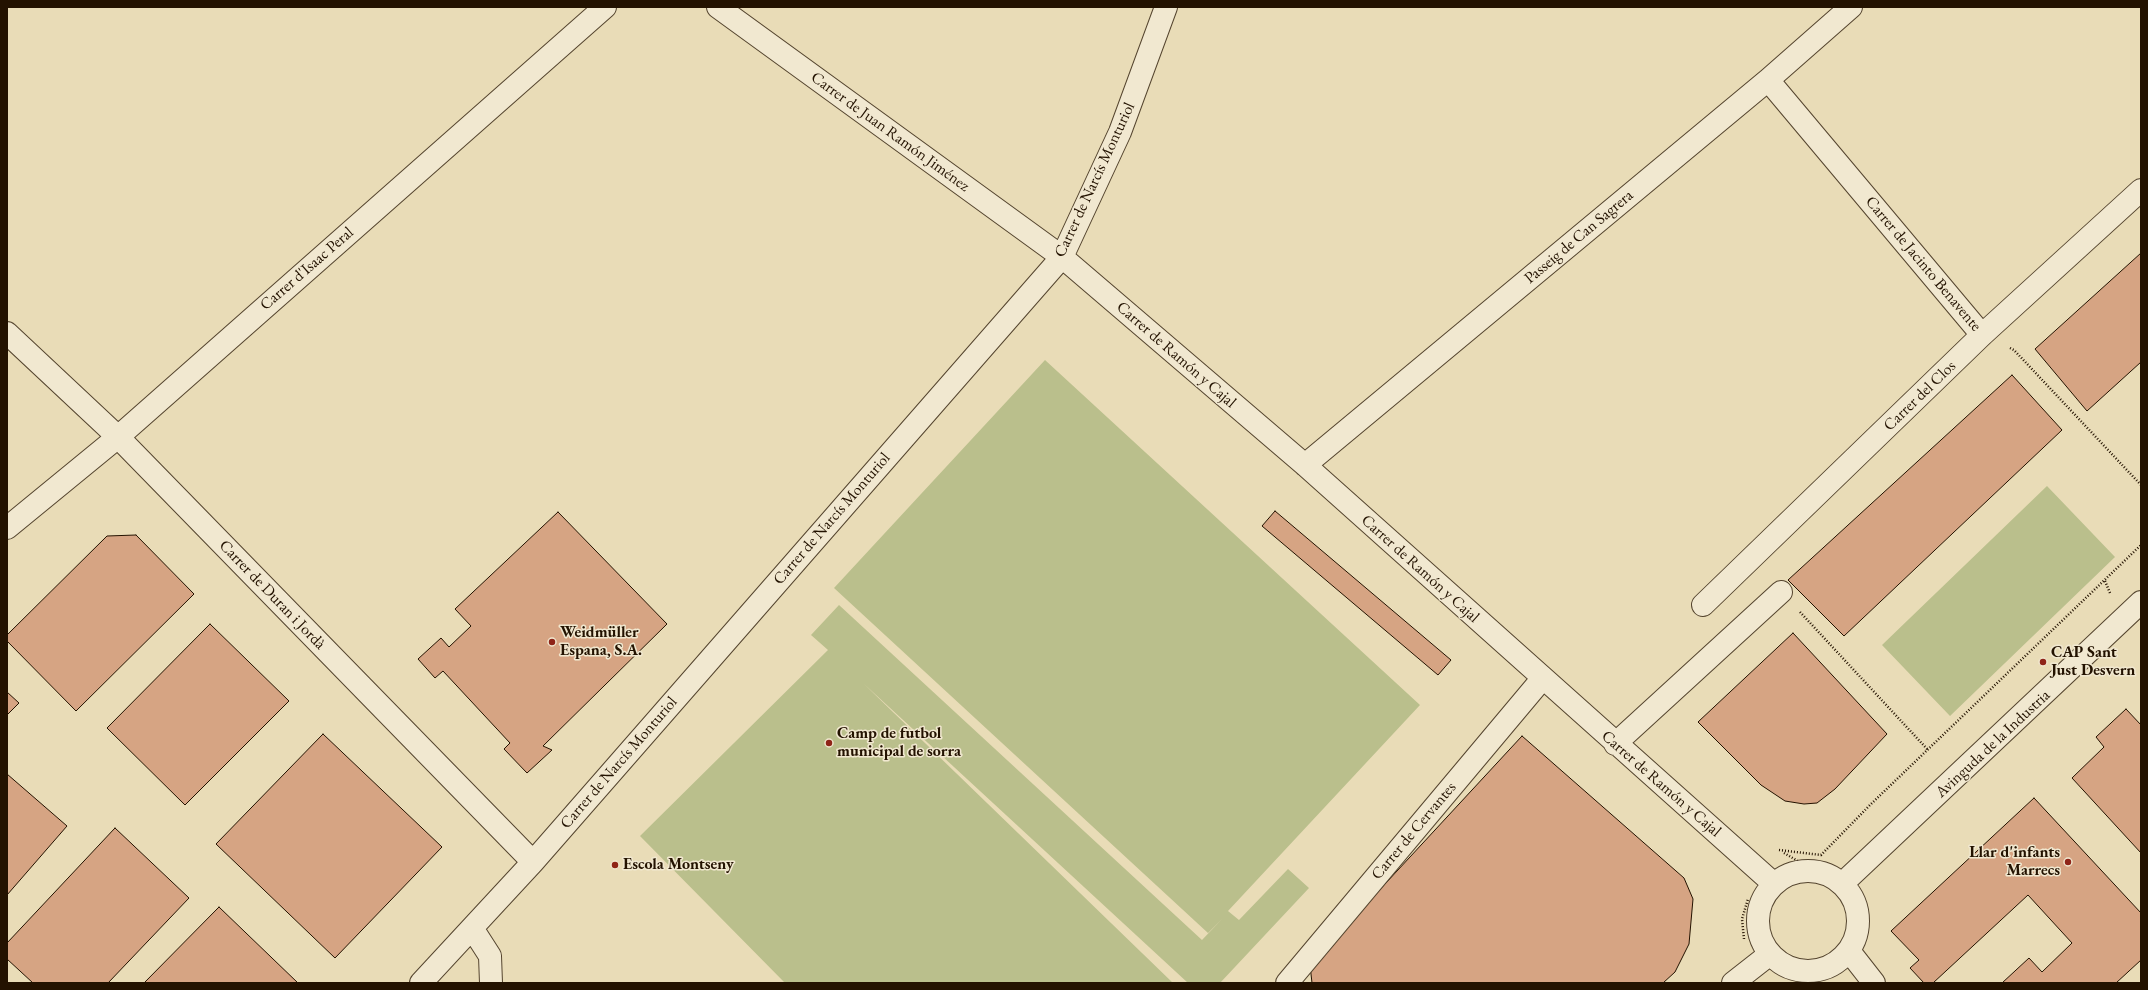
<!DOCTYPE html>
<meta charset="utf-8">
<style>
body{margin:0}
#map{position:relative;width:2148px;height:990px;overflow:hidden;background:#e9dcb7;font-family:"EB Garamond",serif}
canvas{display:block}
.frame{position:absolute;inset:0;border:8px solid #231200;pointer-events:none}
</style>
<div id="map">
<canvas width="2148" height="990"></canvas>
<div class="frame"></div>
</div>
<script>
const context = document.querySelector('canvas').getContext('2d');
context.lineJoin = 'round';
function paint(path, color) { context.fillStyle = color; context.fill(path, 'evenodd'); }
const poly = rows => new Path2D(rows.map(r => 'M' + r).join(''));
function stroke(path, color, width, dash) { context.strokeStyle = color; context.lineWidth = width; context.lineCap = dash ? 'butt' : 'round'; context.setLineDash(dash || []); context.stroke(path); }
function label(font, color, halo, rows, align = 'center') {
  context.font = font + ' "EB Garamond",serif'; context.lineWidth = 3; context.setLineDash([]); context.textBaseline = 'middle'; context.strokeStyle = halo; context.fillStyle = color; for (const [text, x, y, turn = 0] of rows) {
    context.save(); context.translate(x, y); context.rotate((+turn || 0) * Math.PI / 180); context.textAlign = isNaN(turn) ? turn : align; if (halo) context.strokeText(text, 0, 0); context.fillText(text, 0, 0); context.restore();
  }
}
paint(poly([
 [1045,360,1420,705,1228,911,1239,920,1288,869,1309,888,1220,983,1188,983,863,683,1173,983,785,983,640,836,828,650,811,635,839,605,1202,940,1223,918,1208,933,834,588],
 [2047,486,2115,557,1950,716,1882,645]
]), '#babf8c');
const building = poly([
 [2141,253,2141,362,2087,411,2035,349,2141,253],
 [2012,375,2062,430,1844,636,1788,580,2012,375],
 [1275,511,1451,660,1438,675,1262,526,1275,511],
 [558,512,667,624,543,746,552,750,527,773,504,749,510,743,443,671,435,678,418,659,441,638,449,647,471,626,455,609,558,512],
 [136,535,194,594,76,711,7,641,7,635,107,536,136,535],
 [210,624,289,701,185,805,107,728,210,624],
 [1793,633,1887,734,1835,789,1817,803,1804,804,1785,801,1761,785,1698,722,1793,633],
 [7,692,19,703,7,715,7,692],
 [2126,709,2141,725,2141,853,2072,778,2104,747,2096,737,2126,709],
 [323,734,442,847,335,958,216,844,323,734],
 [1522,736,1684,878,1693,899,1689,944,1675,972,1663,983,1312,983,1310,965,1522,736],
 [7,774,67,826,7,895,7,774],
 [2034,798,2141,913,2141,960,2116,983,2002,983,2029,958,2042,972,2072,943,2028,895,1933,983,1924,983,1910,968,1919,960,1891,931,2034,798],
 [115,828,189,898,108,983,33,983,7,959,7,943,115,828],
 [219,907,298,983,144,983,219,907]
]);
paint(building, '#d6a483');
stroke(building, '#231200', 1);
const minor = poly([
 [718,7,1062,257,1305,465,1774,884],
 [1768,80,1982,335],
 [7,333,118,437,533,862],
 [1305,465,1768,80,1851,7],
 [7,528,118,437,605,7],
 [1703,605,1982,335,2141,190],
 [1615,744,1781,592],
 '1758 921a50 50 0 1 1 100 0a50 50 0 1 1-100 0Z',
 [1842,884,2141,602],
 [472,928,490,956,491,983],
 [1849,951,1874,983],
 [421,983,533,862,1062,257,1120,132,1166,7],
 [1287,983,1542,679],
 [1733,983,1770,954]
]);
stroke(minor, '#54442e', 24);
stroke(poly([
 [2010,348,2014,350,2141,485],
 [2105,581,2110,593],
 [1800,612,1928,750],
 [1779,850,1821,855,1871,804,2141,545],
 [1784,853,1815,871],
 [1744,939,1742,919,1748,899]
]), '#231200', 2.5, [1, 2]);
stroke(minor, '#f1e8d0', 22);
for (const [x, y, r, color] of [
 [552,642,4,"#8f2418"],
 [2043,662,4,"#8f2418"],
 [829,743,4,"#8f2418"],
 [2068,862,4,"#8f2418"],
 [615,865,4,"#8f2418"]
]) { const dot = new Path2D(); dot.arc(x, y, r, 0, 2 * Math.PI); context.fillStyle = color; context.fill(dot); stroke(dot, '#f1e8d0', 1.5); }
label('16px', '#231200', '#f1e8d0', [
 ["Carrer de Juan Ramón Jiménez",890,132,36],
 ["Carrer de Narcís Monturiol",1095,180,-65],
 ["Passeig de Can Sagrera",1579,237,-40],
 ["Carrer de Jacinto Benavente",1923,264,50],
 ["Carrer d'Isaac Peral",307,269,-41],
 ["Carrer de Ramón y Cajal",1176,355,41],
 ["Carrer del Clos",1920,396,-44],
 ["Carrer de Narcís Monturiol",832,519,-49],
 ["Carrer de Ramón y Cajal",1420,569,42],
 ["Carrer de Duran i Jordà",272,595,46],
 ["Avinguda de la Industria",1993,744,-43],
 ["Carrer de Narcís Monturiol",619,763,-49],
 ["Carrer de Ramón y Cajal",1661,784,41],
 ["Carrer de Cervantes",1414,831,-50]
]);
label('bold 16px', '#231200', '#f1e8d0', [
 ["Weidmüller",560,633],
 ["Espana, S.A.",560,651],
 ["CAP Sant",2051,653],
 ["Just Desvern",2051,671],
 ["Camp de futbol",837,734],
 ["municipal de sorra",837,752],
 ["Llar d'infants",2060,853,"right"],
 ["Marrecs",2060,871,"right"],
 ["Escola Montseny",623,865]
], 'left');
</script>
